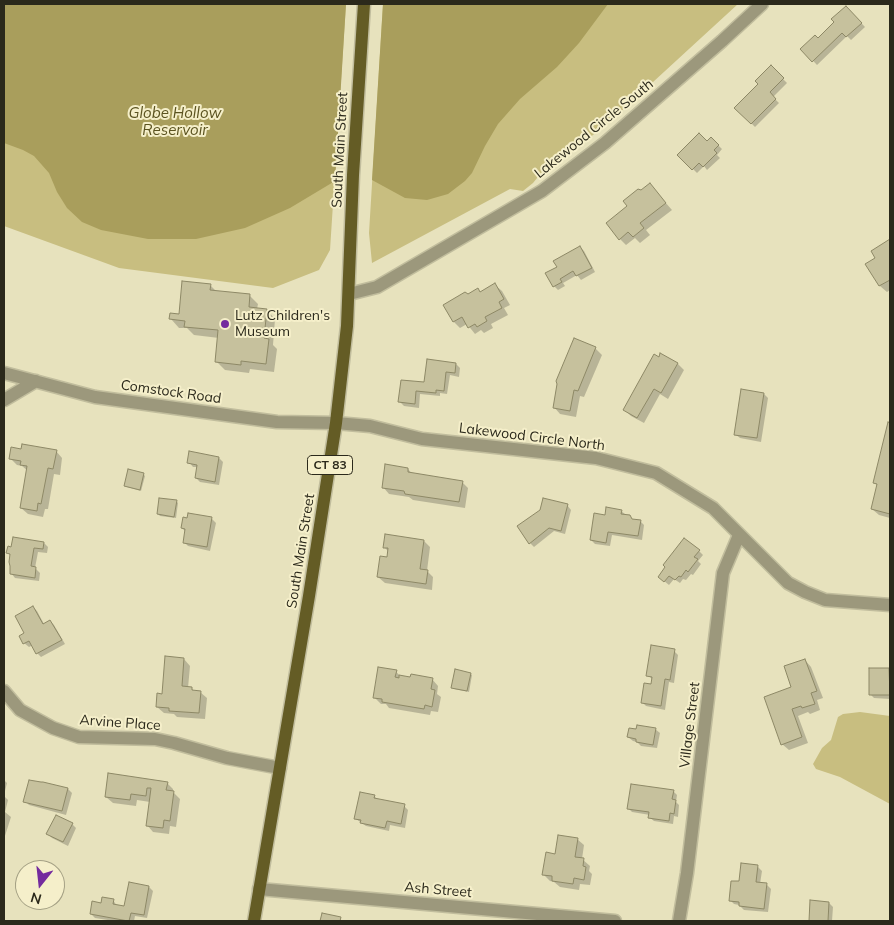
<!DOCTYPE html>
<style>
body{margin:0}
#map{position:relative;width:894px;height:925px;overflow:hidden;background:#e7e2bd;font-family:Mulish,sans-serif}
canvas{display:block}
.frame{position:absolute;inset:0;border:5px solid #2b291b;pointer-events:none}
.north{position:absolute;left:15px;top:860px;width:50px;height:50px;box-sizing:border-box;background:#f5efca;border:1px solid #a4a084;border-radius:50%;rotate:196deg;font-size:14px;font-weight:700;line-height:20px;text-align:center;color:#2b291b}
.north::after{content:'';display:block;margin:auto;width:18px;height:22px;background:#742b9e;clip-path:polygon(50% 0,100% 100%,50% 72%,0 100%)}
</style>
<div id="map">
<canvas width="894" height="925"></canvas>
<div class="frame"></div>
<div class="north">N</div>
</div>
<script>
const context = document.querySelector('canvas').getContext('2d');
context.lineJoin = 'round';
function paint(path, color) { context.fillStyle = color; context.fill(path, 'evenodd'); }
const poly = rows => new Path2D(rows.map(r => 'M' + r).join(''));
function stroke(path, color, width, dash) { context.strokeStyle = color; context.lineWidth = width; context.lineCap = dash ? 'butt' : 'round'; context.setLineDash(dash || []); context.stroke(path); }
function label(font, color, halo, rows, align = 'center') {
  context.font = font + ' Mulish,sans-serif'; context.lineWidth = 4; context.setLineDash([]); context.textBaseline = 'middle'; context.strokeStyle = halo; context.fillStyle = color; for (const [text, x, y, turn = 0] of rows) {
    context.save(); context.translate(x, y); context.rotate((+turn || 0) * Math.PI / 180); context.textAlign = isNaN(turn) ? turn : align; if (halo) context.strokeText(text, 0, 0); context.fillText(text, 0, 0); context.restore();
  }
}
paint(poly([
 [4,4,346,4,330,250,319,270,273,288,119,268,4,226],
 [383,4,738,4,616,116,582,144,546,167,533,183,523,191,510,189,372,263,369,233],
 [860,712,890,716,890,804,840,777,816,769,813,764,822,748,831,740,838,717,843,714]
]), '#c8be80');
paint(poly([
 [4,4,346,4,335,181,290,208,245,228,196,239,148,239,101,230,82,222,67,208,57,192,49,173,34,156,23,150,4,143],
 [383,4,608,4,579,43,557,67,520,99,498,124,485,146,472,173,465,181,448,194,427,200,405,198,372,180]
]), '#a99e5c');
paint(poly([
 [846,7,865,27,851,40,847,36,817,65,802,49,818,40,836,22],
 [771,67,787,83,773,97,779,103,755,127,736,108,760,84],
 [711,138,722,149,717,155,720,158,707,170,704,166,697,173,679,155,707,143],
 [650,185,672,210,646,230,650,235,640,243,635,238,626,245,620,239,629,206],
 [890,240,890,290,887,292,880,286,867,265,877,258,872,251],
 [580,247,584,251,595,272,581,280,577,275,563,283,565,286,558,290,554,286,559,268],
 [210,285,217,292,249,295,258,304,257,309,267,310,275,319,273,345,277,349,274,372,250,369,249,373,225,370,216,361,219,338,194,335,187,328,179,328,171,319,180,315],
 [495,285,502,291,510,305,504,308,508,315,491,324,493,328,484,333,481,330,475,334,467,324,460,328,454,322,445,305,468,295,481,293],
 [595,348,602,355,584,397,580,396,576,417,560,414,554,407],
 [661,355,678,364,684,370,668,399,660,394,644,423,631,416,625,410],
 [456,364,460,368,459,377,450,375,447,394,440,393,440,396,420,394,419,408,404,406,400,402],
 [742,390,764,394,768,398,761,442,740,438,735,434],
 [889,424,890,424,890,518,879,515,872,509,878,486,875,483],
 [56,451,62,458,60,475,54,474,48,509,45,509,43,517,28,514,21,508,28,471,22,466,17,465,10,458],
 [219,458,223,462,219,485,200,482,196,478,198,467,193,467,189,462],
 [408,469,413,475,462,482,468,488,465,508,413,500,409,497,389,494,383,487],
 [143,474,145,476,141,491,127,487,126,485],
 [176,501,178,503,176,518,160,516,158,514],
 [567,505,571,510,565,534,554,531,534,547,530,543],
 [621,511,633,520,640,521,644,525,642,540,612,535,610,546,595,544,591,540],
 [189,514,212,519,216,523,210,551,188,546,184,542,186,532,182,528,188,520],
 [424,541,430,547,427,571,433,577,432,590,385,583,378,577,388,558,389,552,384,547],
 [44,543,48,547,47,553,38,552,35,568,40,573,39,581,15,578,11,573,11,556,8,553],
 [699,551,703,555,698,561,701,564,693,575,691,574,686,580,683,579,680,583,674,579,669,585,659,577],
 [33,607,37,611,44,624,50,621,54,625,65,644,41,657,37,653,33,645,29,647,24,643,21,636,26,633],
 [674,651,678,655,674,683,669,682,665,710,646,706,642,702,652,685,652,679,648,675],
 [184,659,190,666,188,688,191,688,195,692,200,692,207,698,205,719,177,717,174,714,164,713,157,707],
 [805,660,811,667,823,698,817,700,820,710,810,714,808,712,798,716,808,743,789,750,782,744,793,688],
 [889,669,890,671,890,699,874,698,870,694],
 [396,672,402,677,432,679,438,686,437,694,441,697,438,712,431,711,430,715,389,708,386,704,381,704,374,697],
 [470,674,472,675,469,692,454,689,453,687],
 [655,729,660,733,657,748,641,746,637,742,633,741,628,737],
 [4,780,7,783,4,795],
 [167,783,173,789,173,792,180,799,176,827,170,826,169,834,153,832,147,825,150,802,137,800,136,806,113,803,106,797],
 [68,789,72,793,66,815,29,805,25,801],
 [673,791,677,795,676,802,679,805,678,817,674,816,673,824,654,821,649,817,650,815,632,812,628,808],
 [4,796,8,800,5,812,11,817,4,839],
 [374,796,378,800,404,806,408,810,405,828,390,825,389,831,366,826,356,819],
 [72,824,76,828,68,846,52,838,48,834],
 [577,839,584,845,582,859,590,866,589,871,592,874,590,885,580,884,579,890,560,887,554,882,550,881,544,875,556,855],
 [757,866,762,871,760,884,767,885,771,889,768,912,744,910,739,905,734,904,730,900],
 [149,887,153,891,147,918,135,916,134,921,114,921,95,918,91,914,102,904,113,900,117,906,125,907],
 [829,903,833,907,832,921,810,921],
 [48,920,59,920,61,921,48,921]
]), '#0003');
const building = poly([
 [846,6,862,23,846,37,842,33,812,62,800,49,815,35,818,38,834,22,831,19,846,6],
 [771,65,784,78,770,92,776,99,751,124,734,108,758,84,755,81,771,65],
 [699,133,707,141,711,137,719,145,714,150,717,153,703,167,699,163,692,170,677,155,699,133],
 [650,183,666,203,640,223,644,228,633,237,628,232,619,240,606,223,627,206,623,201,638,189,641,190,650,183],
 [890,239,890,280,879,286,865,264,875,258,871,251,890,239],
 [580,246,592,268,576,276,573,271,560,279,562,282,553,287,545,273,557,267,553,261,580,246],
 [182,281,211,284,210,290,250,294,249,307,267,309,264,338,269,339,266,364,241,361,241,365,215,362,218,330,184,327,185,321,169,319,170,313,179,314,182,281],
 [495,283,504,299,499,302,502,308,485,317,487,321,477,327,475,324,468,328,462,317,453,322,443,305,465,292,468,294,478,288,480,292,495,283],
 [574,338,596,347,578,391,574,390,570,411,553,408,557,384,556,381,574,338],
 [660,353,678,363,661,393,654,389,637,418,623,410,654,354,659,357,660,353],
 [427,359,456,363,455,373,446,372,444,391,436,390,436,393,416,391,415,404,398,402,401,380,424,382,427,359],
 [741,389,764,393,757,438,734,435,741,389],
 [888,422,890,423,890,514,871,509,877,484,873,483,888,422],
 [22,444,57,450,53,469,48,468,41,504,38,503,37,511,20,508,27,466,20,465,21,461,9,459,11,447,21,449,22,444],
 [189,451,219,457,215,482,195,478,197,465,187,463,189,451],
 [385,464,408,468,408,472,463,481,459,502,405,494,404,491,382,488,385,464],
 [128,469,144,473,140,490,124,486,128,469],
 [159,498,177,500,174,517,157,514,159,498],
 [543,498,568,504,561,531,549,528,529,544,517,526,540,510,543,498],
 [606,507,622,510,621,514,630,515,632,519,641,520,638,536,608,532,606,543,590,540,594,513,605,515,606,507],
 [188,513,212,517,207,547,183,543,185,529,181,528,183,517,187,518,188,513],
 [385,534,424,540,420,569,428,570,426,584,377,577,380,556,387,557,388,548,383,548,385,534],
 [13,537,44,542,43,549,34,548,31,566,36,567,35,578,10,574,10,566,9,562,10,554,6,553,8,546,11,547,13,537],
 [684,538,700,550,694,557,698,559,688,572,686,570,681,577,679,576,675,580,669,576,664,582,658,577,665,567,663,565,684,538],
 [33,606,43,624,50,620,62,640,36,654,29,641,23,644,19,636,24,633,15,616,33,606],
 [651,645,675,649,670,680,665,679,661,706,641,703,644,683,651,684,652,677,646,676,651,645],
 [165,656,184,658,182,686,192,687,192,690,201,691,199,713,169,711,169,708,156,707,157,693,162,694,165,656],
 [805,659,817,691,811,693,815,704,802,708,801,706,792,709,802,737,781,745,764,697,791,687,784,666,805,659],
 [378,667,397,670,395,677,399,678,399,675,410,677,411,674,433,678,431,689,435,690,432,707,425,705,424,709,382,702,382,699,373,698,378,667],
 [869,668,889,668,890,695,869,695,869,668],
 [455,669,471,673,467,691,451,688,455,669],
 [637,725,656,728,653,745,636,742,636,739,627,737,629,728,636,729,637,725],
 [108,773,168,782,166,790,174,791,170,821,164,820,163,828,146,826,151,788,147,788,146,796,131,794,130,800,105,797,108,773],
 [29,780,41,782,43,782,68,788,62,811,23,802,29,780],
 [631,784,674,790,672,799,676,800,674,814,670,813,669,821,648,818,649,812,627,809,631,784],
 [360,792,375,795,374,798,405,804,401,824,387,821,385,828,360,823,361,820,354,819,360,792],
 [56,815,73,823,63,842,46,834,56,815],
 [558,835,578,838,575,857,584,858,583,866,586,867,584,880,574,878,573,884,552,881,552,876,542,875,546,852,555,854,558,835],
 [741,863,758,865,756,882,767,883,764,909,739,906,739,902,729,901,731,881,739,881,741,863],
 [129,882,149,886,144,915,131,913,129,921,128,921,90,914,92,901,101,903,102,897,114,899,113,904,124,906,129,882],
 [810,900,829,902,828,921,809,921,810,900],
 [322,913,341,917,340,921,320,921,322,913]
]);
paint(building, '#c6c19d');
stroke(building, '#8d8866', 1);
const street = poly([
 [349,294,377,287,542,191,605,143,722,41,762,4],
 [4,373,95,397,277,422,336,423,370,426,422,439,596,458,656,473,713,508,788,583,805,592,825,600,890,605],
 [4,400,36,381],
 [4,691,20,710,53,728,79,737,155,739,174,743,227,758,280,768],
 [259,889,615,921],
 [679,921,687,873,723,573,739,535]
]);
const primary = poly([
 [254,921,309,596,336,423,347,326,353,175,364,4]
]);
stroke(street, '#c1bd9d', 15);
stroke(primary, '#c1bd9d', 15);
stroke(street, '#9c987c', 12);
stroke(primary, '#645c25', 12);
for (const [x, y, r, color] of [
 [225,324,5,"#742b9e"]
]) { const dot = new Path2D(); dot.arc(x, y, r, 0, 2 * Math.PI); context.fillStyle = color; context.fill(dot); stroke(dot, '#f5efca', 2); }
for (const [x, y, w] of [
 [330,465,45]
]) { const box = new Path2D(); box.roundRect(x - w / 2, y - 9.5, w, 19, 4); context.fillStyle = '#f5efca'; context.fill(box); stroke(box, '#2b291b', 1); }
label('bold 12px', '#2b291b', null, [
 ["CT 83",330,465]
]);
label('14px', '#2b291b', '#f5efca', [
 ["Lakewood Circle South",594,129,-39],
 ["South Main Street",340,150,-87],
 ["Comstock Road",171,392,8],
 ["Lakewood Circle North",532,437,7],
 ["South Main Street",301,551,-81],
 ["Arvine Place",120,723,4],
 ["Village Street",690,725,-83],
 ["Ash Street",438,890,5]
]);
label('14px', '#2b291b', '#f5efca', [
 ["Lutz Children's",235,316],
 ["Museum",235,332]
], 'left');
label('italic 15px', '#5b5320', '#f5efca', [
 ["Globe Hollow",175,113],
 ["Reservoir",175,130]
]);
</script>
